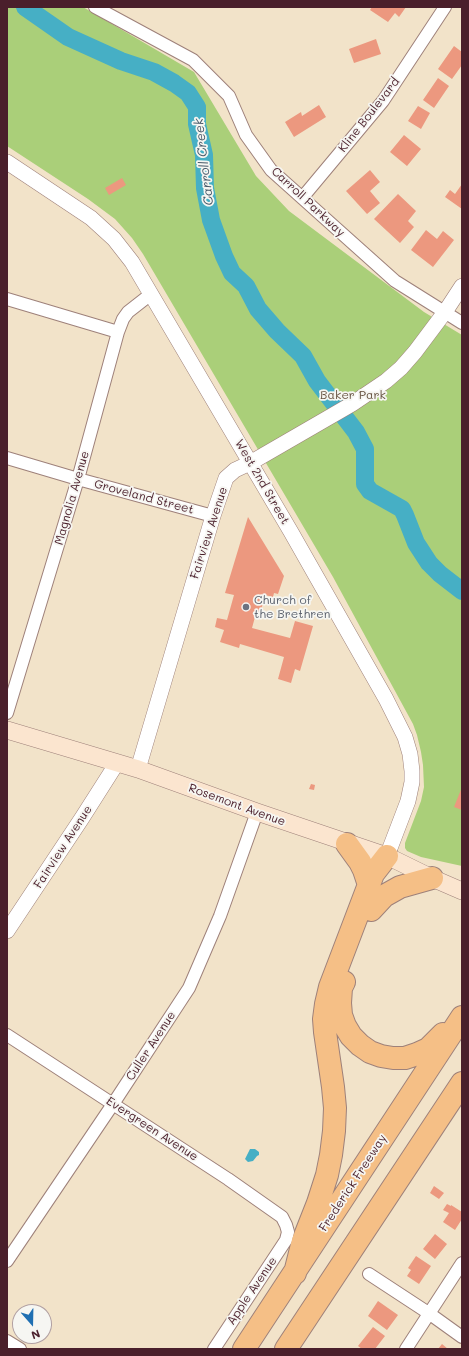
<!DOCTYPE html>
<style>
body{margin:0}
#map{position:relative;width:469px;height:1356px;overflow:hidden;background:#f2e3c9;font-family:Mali,sans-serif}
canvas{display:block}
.frame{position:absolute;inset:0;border:8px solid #4a1f2b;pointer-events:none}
.north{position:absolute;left:12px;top:1304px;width:40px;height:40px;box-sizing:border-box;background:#f6f6f2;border:1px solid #b1a0a2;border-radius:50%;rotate:160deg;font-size:11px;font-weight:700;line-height:16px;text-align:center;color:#4a1f2b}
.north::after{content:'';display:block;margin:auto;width:14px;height:18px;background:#1f6fb2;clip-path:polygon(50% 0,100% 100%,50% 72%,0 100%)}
</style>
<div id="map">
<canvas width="469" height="1356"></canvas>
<div class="frame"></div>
<div class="north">N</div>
</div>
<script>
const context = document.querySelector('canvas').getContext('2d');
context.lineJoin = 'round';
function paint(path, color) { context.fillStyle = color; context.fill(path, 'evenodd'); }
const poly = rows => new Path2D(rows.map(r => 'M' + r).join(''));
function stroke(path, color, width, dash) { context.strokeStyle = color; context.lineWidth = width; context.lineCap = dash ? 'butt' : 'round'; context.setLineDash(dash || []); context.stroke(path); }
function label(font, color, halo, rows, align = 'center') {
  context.font = font + ' Mali,sans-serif'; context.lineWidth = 3.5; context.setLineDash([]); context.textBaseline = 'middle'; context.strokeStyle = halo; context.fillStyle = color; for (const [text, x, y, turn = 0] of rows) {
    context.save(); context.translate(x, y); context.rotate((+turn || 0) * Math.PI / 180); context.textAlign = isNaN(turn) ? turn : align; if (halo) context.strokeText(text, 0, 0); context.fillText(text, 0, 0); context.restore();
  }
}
paint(poly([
 [7,7,83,7,194,72,256,176,289,211,424,312,462,335,462,866,421,857,407,851,405,848,405,843,421,801,424,787,423,765,421,752,417,735,413,724,333,577,143,254,132,238,115,219,88,199,7,146]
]), '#aacf79');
paint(poly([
 [250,1149,255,1149,259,1152,259,1155,257,1156,253,1161,248,1162,245,1159]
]), '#46afc5');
stroke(poly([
 [25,7,68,37,121,61,154,72,174,83,188,93,197,107,197,124,204,155,205,188,211,220,224,256,232,273,246,286,258,309,277,331,303,356,317,381,356,432,365,449,365,484,370,491,402,509,405,515,416,543,429,563,440,574,462,591]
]), '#46afc5', 18);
paint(poly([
 [372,7,406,7,399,17,395,13,388,22,370,10],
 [376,39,381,54,354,63,349,49],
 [454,46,462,52,462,65,452,79,438,69],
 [438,78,449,86,434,108,423,100],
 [319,105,326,117,294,137,285,122,301,112,302,116],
 [418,106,430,113,421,129,408,121],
 [404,135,421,149,407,166,390,152],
 [370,170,380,182,370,191,380,203,367,214,346,191],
 [122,178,126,185,109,195,105,188],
 [462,184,462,209,445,197,450,190,455,194],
 [398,194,416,211,408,221,414,227,400,243,374,219],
 [426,230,437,239,443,231,454,240,433,267,411,250],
 [248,517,284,576,278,594,274,593,273,597,265,595,259,618,255,617,252,628,290,638,295,621,313,626,300,671,295,669,291,683,278,679,284,657,240,644,239,648,220,642,224,630,215,627,217,618,227,620,234,595,225,593],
 [311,784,315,785,314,790,309,789],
 [462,787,462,810,454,807],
 [434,1186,444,1193,439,1199,430,1193],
 [447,1204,451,1206,451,1205,462,1212,462,1219,455,1230,443,1222,449,1213,443,1210],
 [435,1234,447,1244,435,1259,423,1249],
 [416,1256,431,1266,419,1284,407,1276,411,1270,408,1268],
 [378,1301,398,1315,387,1330,368,1316],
 [373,1327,385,1336,375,1349,362,1349,358,1346],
 [442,1344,448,1349,438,1349]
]), '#ec987f');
const minor = poly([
 [95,7,193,60,229,96,246,135,271,170,395,281,462,323],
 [302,198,383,101,445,7],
 [7,299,118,332],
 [7,458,78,479,213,516],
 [7,713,78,479,118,332,123,319,128,312,151,294],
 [7,1035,228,1179,282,1217,286,1225,288,1232,286,1240,214,1349],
 [7,1261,113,1104,189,988,220,916,257,812],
 [369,1274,430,1314,462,1337],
 [7,1341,20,1349],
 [406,1349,462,1263]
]);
const tertiary = poly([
 [7,162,91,218,114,239,132,262,291,532,386,699,405,737,410,754,412,771,412,782,408,801,387,856],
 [138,769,213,516,226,478,235,470,250,463,352,404,386,381,401,368,415,352,445,312,462,286],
 [7,931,82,818,117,763]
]);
const secondary = poly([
 [7,730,138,769,257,812,387,856,432,878,462,891]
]);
const motorway = poly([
 [347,844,360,862,364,870,369,885],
 [371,910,384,896,400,887,432,878],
 [344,982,341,988,340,1003,341,1015,345,1026,351,1036,360,1045,370,1052,381,1056,393,1058,405,1058,417,1054,428,1049,443,1034],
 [295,1273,303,1241,318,1203,327,1175,331,1155,334,1131,335,1108,333,1087,325,1032,324,1019,326,1004,330,987,373,874,387,856],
 [244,1349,462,1017],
 [286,1349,462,1083]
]);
stroke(minor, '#9e817a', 14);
stroke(tertiary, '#9e817a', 16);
stroke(secondary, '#9e817a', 18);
stroke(motorway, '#9e817a', 24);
stroke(minor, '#fff', 12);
stroke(tertiary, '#fff', 15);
stroke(secondary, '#fbe5cf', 17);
stroke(motorway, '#f5bf86', 22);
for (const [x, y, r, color] of [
 [246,607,4,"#6b7280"]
]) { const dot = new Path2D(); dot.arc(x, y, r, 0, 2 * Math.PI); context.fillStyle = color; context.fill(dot); stroke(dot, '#f6f6f2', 1.5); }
label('12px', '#4a1f2b', '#f6f6f2', [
 ["Kline Boulevard",369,115,-52],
 ["Carroll Parkway",308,202,43],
 ["West 2nd Street",262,482,60],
 ["Groveland Street",144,497,15],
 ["Magnolia Avenue",72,498,-74],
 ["Fairview Avenue",209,533,-72],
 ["Rosemont Avenue",237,805,20],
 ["Fairview Avenue",63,847,-57],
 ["Culler Avenue",151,1046,-57],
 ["Evergreen Avenue",152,1129,33],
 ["Frederick Freeway",353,1183,-57],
 ["Apple Avenue",252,1291,-56]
]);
label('12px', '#675442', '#f6f6f2', [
 ["Baker Park",353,395]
]);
label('12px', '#5b616d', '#f6f6f2', [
 ["Church of",254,600],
 ["the Brethren",254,614]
], 'left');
label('italic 13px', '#485969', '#f6f6f2', [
 ["Carroll Creek",204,162,-97]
]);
</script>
